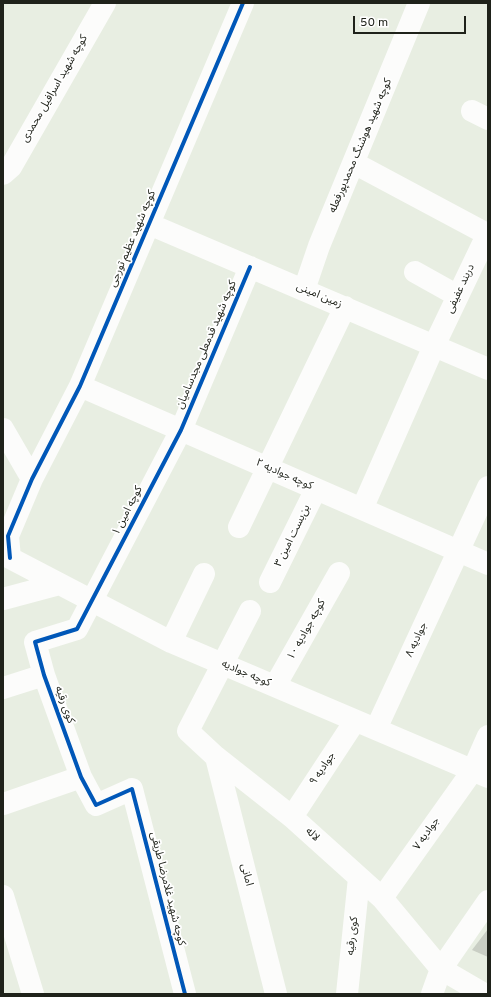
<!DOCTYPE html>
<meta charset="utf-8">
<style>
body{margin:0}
#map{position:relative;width:491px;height:997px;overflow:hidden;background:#e8eee2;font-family:Overpass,sans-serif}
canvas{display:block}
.frame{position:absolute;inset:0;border:4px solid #1f221a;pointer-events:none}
.scale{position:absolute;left:353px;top:16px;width:113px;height:18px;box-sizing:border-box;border:2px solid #1f221a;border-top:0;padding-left:5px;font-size:12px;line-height:14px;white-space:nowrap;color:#1f221a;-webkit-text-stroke:3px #fff;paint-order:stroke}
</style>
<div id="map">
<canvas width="491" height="997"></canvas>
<div class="frame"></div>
<div class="scale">50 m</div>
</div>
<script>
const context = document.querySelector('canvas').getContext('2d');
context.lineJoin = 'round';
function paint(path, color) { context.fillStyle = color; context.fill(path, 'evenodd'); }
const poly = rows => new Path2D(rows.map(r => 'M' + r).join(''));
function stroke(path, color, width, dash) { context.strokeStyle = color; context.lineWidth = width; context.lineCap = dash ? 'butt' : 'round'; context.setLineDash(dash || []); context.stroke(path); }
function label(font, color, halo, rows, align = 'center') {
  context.font = font + ' Overpass,"Noto Sans Arabic",sans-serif'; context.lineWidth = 3.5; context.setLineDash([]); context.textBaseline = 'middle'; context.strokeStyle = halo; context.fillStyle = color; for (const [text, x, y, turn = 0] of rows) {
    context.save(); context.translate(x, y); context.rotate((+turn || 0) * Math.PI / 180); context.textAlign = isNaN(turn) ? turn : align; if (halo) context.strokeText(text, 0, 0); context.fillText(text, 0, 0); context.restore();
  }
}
paint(poly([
 [488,929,488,957,472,950]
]), '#c9cec4');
stroke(poly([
 [472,111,488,119],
 [354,163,487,234],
 [3,174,11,167,105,3],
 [149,224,488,369],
 [415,272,458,296],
 [304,290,319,246,419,3],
 [80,386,488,564],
 [3,429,32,479],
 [362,509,434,346,488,233],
 [239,527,345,307],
 [10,558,8,536,32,479,80,386,243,3],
 [10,558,171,642,488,777],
 [270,582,316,489],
 [3,599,59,584],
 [250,611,188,731,216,757,292,817,382,898,441,969,484,994],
 [171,642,204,574],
 [275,686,339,573],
 [3,688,44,675],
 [376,729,488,487],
 [216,757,276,994],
 [3,804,81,777],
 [292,817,355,721],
 [3,896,33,994],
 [382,898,473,770,488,736],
 [185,994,132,789,96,805,81,777,44,675,35,642,77,629,181,430,250,267],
 [347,994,359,878],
 [432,994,441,969,488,901]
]), '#fcfcfb', 22);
stroke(poly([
 [10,558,8,536,32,479,80,386,243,3],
 [185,994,132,789,96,805,81,777,44,675,35,642,77,629,181,430,250,267]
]), '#0057b8', 4);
label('11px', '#1f221a', '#fff', [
 ["کوچه شهید اسرافیل محمدی",55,89,-60],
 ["کوچه شهید هوشنگ محمدپورفعله",361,146,-67],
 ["کوچه شهید عظیم تورجی",133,239,-67],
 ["دربند عفیفی",461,289,-65],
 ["زمین امینی",319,296,23],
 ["کوچه شهید قدمعلی مجدسامیان",207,345,-67],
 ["کوچه جوادیه ۲",284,475,24],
 ["کوچه امین ۱",128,511,-63],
 ["بن‌بست امین ۳",293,536,-64],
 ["کوچه جوادیه ۱۰",307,630,-61],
 ["جوادیه ۸",417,640,-65],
 ["کوچه جوادیه",246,674,23],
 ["کوی رقیه",64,705,70],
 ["جوادیه ۹",323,769,-56],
 ["جوادیه ۷",427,834,-55],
 ["لاله",312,835,43],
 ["امانی",246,875,76],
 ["کوچه شهید غلامرضا طریقی",167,889,76],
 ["کوی رقیه",353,936,-84]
]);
</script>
